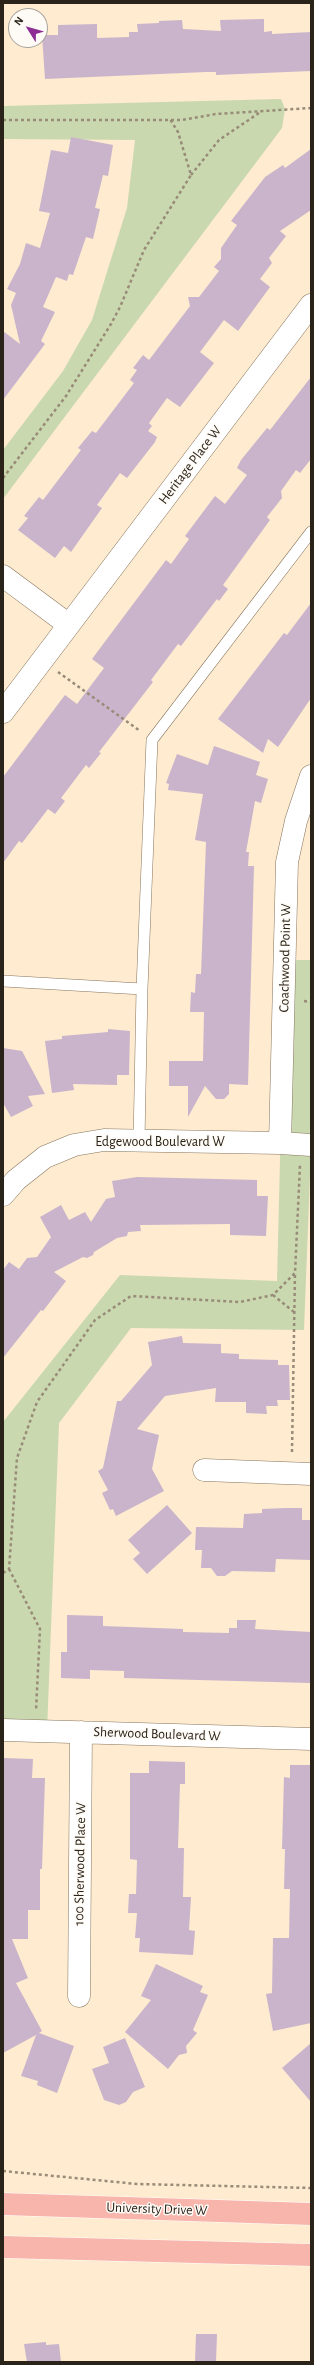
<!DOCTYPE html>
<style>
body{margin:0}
#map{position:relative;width:314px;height:2365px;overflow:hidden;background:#feebd0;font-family:"Alegreya Sans",sans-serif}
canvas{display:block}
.frame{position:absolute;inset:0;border:4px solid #2a2319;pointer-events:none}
.north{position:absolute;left:8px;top:8px;width:40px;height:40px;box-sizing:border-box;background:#fefaf5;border:1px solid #a9a49d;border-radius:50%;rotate:307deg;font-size:11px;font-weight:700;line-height:16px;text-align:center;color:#2a2319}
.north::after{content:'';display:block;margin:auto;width:14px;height:18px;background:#8d2c95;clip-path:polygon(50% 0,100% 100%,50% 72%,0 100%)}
</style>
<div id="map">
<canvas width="314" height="2365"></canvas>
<div class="frame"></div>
<div class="north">N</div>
</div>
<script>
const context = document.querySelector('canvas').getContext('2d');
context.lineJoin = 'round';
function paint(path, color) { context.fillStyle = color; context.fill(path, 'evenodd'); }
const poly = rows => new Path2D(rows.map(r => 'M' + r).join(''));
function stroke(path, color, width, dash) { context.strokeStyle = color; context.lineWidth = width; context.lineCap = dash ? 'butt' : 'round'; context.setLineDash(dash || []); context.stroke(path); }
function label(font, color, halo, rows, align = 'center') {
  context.font = font + ' "Alegreya Sans",sans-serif'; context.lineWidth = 3; context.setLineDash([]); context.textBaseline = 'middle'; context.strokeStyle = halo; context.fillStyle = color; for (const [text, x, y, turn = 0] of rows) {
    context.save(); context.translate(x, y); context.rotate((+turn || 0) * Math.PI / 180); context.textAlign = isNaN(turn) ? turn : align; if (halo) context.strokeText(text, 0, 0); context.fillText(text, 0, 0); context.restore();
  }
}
paint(poly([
 [281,99,285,109,282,128,3,499,3,450,63,371,92,320,127,208,135,140,3,139,3,106],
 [285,960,311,960,311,1150,304,1330,131,1328,59,1423,47,1731,3,1730,3,1422,120,1275,277,1281]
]), '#c9d8af');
paint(poly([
 [264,19,264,32,272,31,272,34,311,32,311,71,216,75,216,72,206,72,45,79,42,35,58,35,58,25,97,24,97,38,129,37,129,32,138,32,137,24,159,23,159,21,182,20,183,29,221,31,220,20],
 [71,137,113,145,108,176,103,175,95,208,100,209,93,239,86,237,73,275,69,274,67,281,56,277,43,307,55,312,41,341,45,344,3,400,3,331,20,344,11,305,16,293,7,289,20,264,26,243,40,248,50,213,39,211,51,150,68,153],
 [311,149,311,210,280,231,286,236,269,258,272,263,260,279,270,287,238,331,224,320,200,352,214,363,180,407,167,398,149,423,152,426,148,431,157,437,155,442,127,478,120,473,97,505,102,508,71,552,64,546,55,558,18,530,28,518,24,516,39,497,43,500,81,450,78,448,92,431,96,433,134,383,130,380,137,370,133,368,143,355,149,360,190,306,188,297,199,297,219,271,214,267,221,259,221,248,237,225,231,221,265,177,283,165,285,168],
 [311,377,311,459,300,473,296,470,281,491,282,498,267,517,270,520,223,585,228,589,219,601,217,599,181,646,178,644,151,680,153,682,99,752,101,753,89,768,86,765,61,798,65,801,55,814,48,809,22,843,19,841,3,863,3,777,65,695,77,704,104,668,92,659,166,560,171,564,189,539,185,536,215,496,225,504,247,475,237,468,241,460,267,428,270,430],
 [311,603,311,698,278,747,268,739,263,753,218,719,284,633,287,635],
 [214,746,260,762,256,775,268,779,261,803,255,801,246,852,249,852,248,866,254,866,248,1085,229,1084,229,1094,224,1099,216,1099,205,1086,188,1117,188,1086,169,1086,169,1061,203,1061,204,1012,190,1012,191,992,195,993,196,974,201,974,206,842,195,840,203,794,168,790,169,784,166,783,177,754,208,765],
 [108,1029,130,1031,129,1075,117,1075,117,1085,73,1084,74,1090,52,1093,45,1041,62,1039,62,1036,108,1032],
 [3,1048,22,1051,45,1094,28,1096,33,1106,11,1117,3,1103],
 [137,1177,257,1180,257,1196,268,1196,266,1236,230,1235,230,1224,140,1225,141,1231,128,1232,127,1236,117,1238,94,1252,93,1255,87,1258,83,1257,54,1272,66,1281,43,1311,41,1310,3,1358,3,1270,9,1262,19,1269,27,1258,37,1257,51,1237,40,1217,61,1205,69,1220,85,1212,91,1222,106,1199,115,1197,112,1181],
 [182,1336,183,1343,221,1344,221,1353,239,1354,239,1359,278,1360,278,1365,289,1365,290,1400,277,1400,278,1406,266,1406,267,1414,246,1413,246,1402,215,1402,216,1388,165,1396,137,1429,159,1435,152,1469,164,1491,116,1516,113,1509,110,1510,102,1493,108,1490,98,1471,103,1468,117,1401,121,1401,152,1365,148,1342],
 [167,1505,192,1533,147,1574,133,1559,140,1553,128,1540],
 [285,1508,302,1508,302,1520,311,1520,311,1560,276,1559,275,1572,232,1571,225,1576,217,1576,211,1568,201,1568,202,1550,195,1550,196,1527,243,1528,244,1514,262,1513,262,1509],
 [67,1615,103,1616,103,1626,183,1629,183,1632,229,1633,229,1628,237,1628,237,1620,256,1620,255,1629,311,1632,311,1683,124,1678,124,1671,90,1670,90,1679,61,1678,61,1652,67,1652],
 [3,1758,33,1759,32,1778,45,1778,42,1869,40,1869,40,1910,28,1910,28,1939,12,1939,28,1978,16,1983,42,2031,39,2033,74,2046,57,2093,37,2085,38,2081,21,2076,36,2035,3,2053],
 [149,1761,185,1762,185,1784,180,1784,178,1848,184,1848,183,1897,191,1897,189,1930,195,1931,193,1955,139,1952,140,1938,135,1938,137,1913,128,1913,129,1894,136,1894,137,1860,130,1859,130,1773,149,1773],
 [290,1765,311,1765,311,2023,273,2031,266,1994,272,1993,273,1938,289,1938,290,1889,284,1889,285,1849,282,1849,284,1777,290,1778],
 [156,1964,203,1986,200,1992,208,1995,193,2030,197,2033,186,2046,187,2053,179,2055,168,2069,125,2032,151,2000,141,1996],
 [125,2038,145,2087,133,2092,126,2102,119,2105,104,2100,92,2069,109,2063,103,2047],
 [311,2043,311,2102,282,2068],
 [196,2334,217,2334,216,2362,195,2362],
 [46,2342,46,2345,59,2344,61,2362,27,2362,24,2344]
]), '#c9b4cb');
const lane = poly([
 [3,981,142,989],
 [139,1141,142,989,152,740,311,532]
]);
const street = poly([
 [3,576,69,625],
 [3,712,311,305],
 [280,1143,287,862,296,821,311,776],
 [3,1195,16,1180,45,1157,74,1145,104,1140,280,1143,311,1145],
 [204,1470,311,1474],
 [3,1730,311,1739],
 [79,1996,81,1732]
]);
const primary = poly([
 [3,2204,311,2214],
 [3,2247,311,2255]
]);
stroke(lane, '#86755d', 12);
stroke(street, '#86755d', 23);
stroke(primary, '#fff', 23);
stroke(poly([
 [3,120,182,120,216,114,311,108],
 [191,175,219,140,259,113],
 [3,478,66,396,111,324,120,307,144,250,191,175,178,132,170,119],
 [58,672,140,731],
 [304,1001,311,1002],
 [273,1295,294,1312],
 [292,1452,295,1273],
 [9,1569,40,1629,36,1711],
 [3,1573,9,1569,17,1458,37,1402,95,1320,131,1296,240,1302,273,1295,295,1273,300,1165],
 [3,2171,137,2184,311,2188]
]), '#988b78', 2.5, [3, 3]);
stroke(lane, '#fff', 11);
stroke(street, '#fff', 22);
stroke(primary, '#f8b5ac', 22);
label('14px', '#2a2319', '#fefaf5', [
 ["Heritage Place W",190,465,-53],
 ["Coachwood Point W",285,958,-89],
 ["Edgewood Boulevard W",160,1142],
 ["Sherwood Boulevard W",157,1734,2],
 ["100 Sherwood Place W",80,1864,-89],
 ["University Drive W",157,2209,2]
]);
</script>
